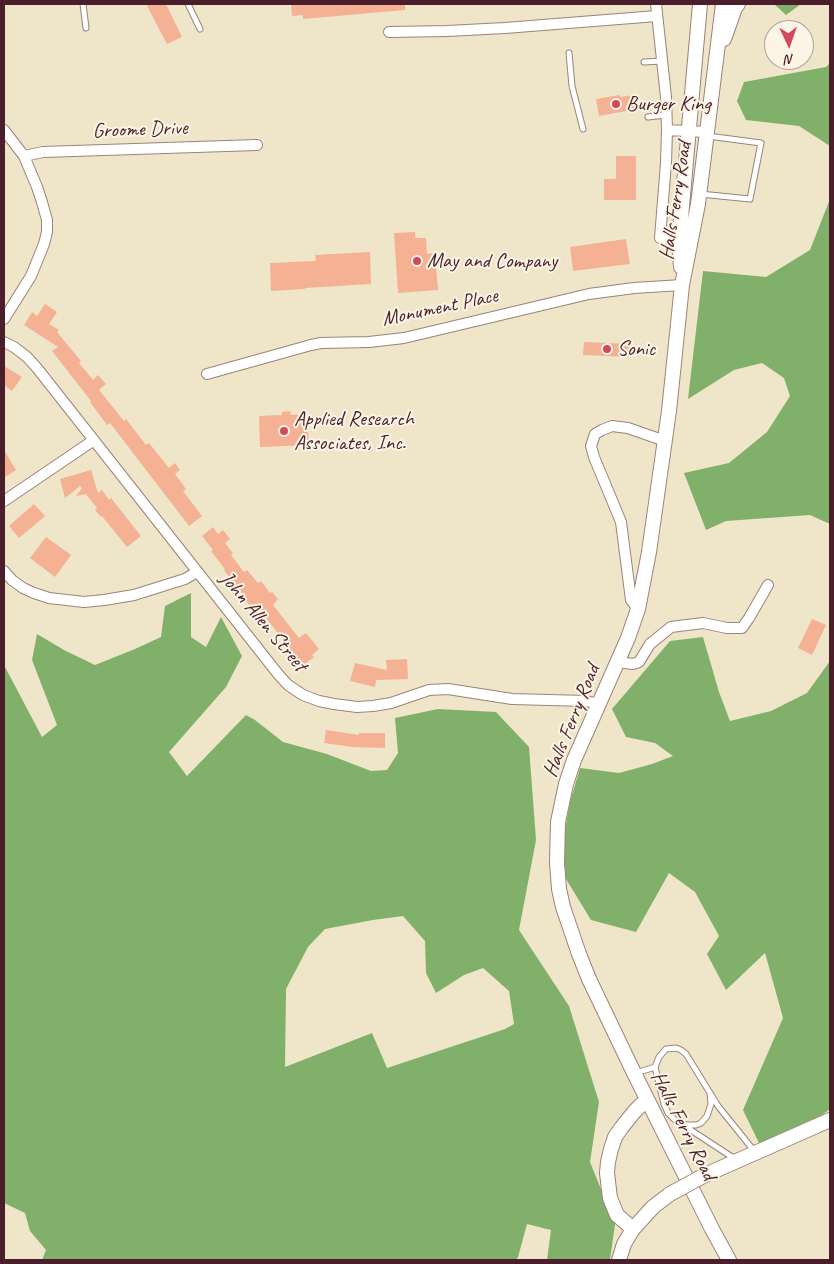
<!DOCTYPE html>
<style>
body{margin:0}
#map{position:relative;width:834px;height:1264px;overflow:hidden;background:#efe6c9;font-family:Caveat,sans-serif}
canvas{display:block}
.frame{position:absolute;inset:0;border:5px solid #4a1f2b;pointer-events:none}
.north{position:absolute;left:764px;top:20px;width:50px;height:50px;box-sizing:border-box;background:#fcf5e5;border:1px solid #b59f9b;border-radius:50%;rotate:177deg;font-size:14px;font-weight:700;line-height:20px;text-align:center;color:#4a1f2b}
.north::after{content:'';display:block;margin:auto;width:18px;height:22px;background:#d1495b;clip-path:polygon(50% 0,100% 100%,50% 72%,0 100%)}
</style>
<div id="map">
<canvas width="834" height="1264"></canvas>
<div class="frame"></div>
<div class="north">N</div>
</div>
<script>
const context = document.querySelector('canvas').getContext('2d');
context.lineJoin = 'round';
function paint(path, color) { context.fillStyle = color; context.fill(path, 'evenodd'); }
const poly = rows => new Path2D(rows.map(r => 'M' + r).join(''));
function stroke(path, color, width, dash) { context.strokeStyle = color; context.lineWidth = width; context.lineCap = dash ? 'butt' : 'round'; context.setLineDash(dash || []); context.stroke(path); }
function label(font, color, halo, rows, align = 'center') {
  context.font = font + ' Caveat,sans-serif'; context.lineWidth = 4; context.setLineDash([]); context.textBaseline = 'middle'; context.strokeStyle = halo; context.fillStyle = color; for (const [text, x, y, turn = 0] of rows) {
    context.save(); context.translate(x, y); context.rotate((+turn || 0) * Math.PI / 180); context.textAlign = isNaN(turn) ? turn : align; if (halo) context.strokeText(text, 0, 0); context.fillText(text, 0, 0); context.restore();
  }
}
paint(poly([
 [774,4,801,4,786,15],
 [830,63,830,146,799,126,746,120,737,101,744,82,826,67],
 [830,199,830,524,810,515,726,521,706,530,684,473,729,463,767,432,790,396,784,378,762,363,734,370,688,399,703,271,766,277,810,250],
 [191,593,191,637,206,647,221,617,242,656,226,687,169,752,187,776,246,715,255,720,283,742,327,754,371,771,387,770,398,753,395,718,438,709,496,712,529,747,536,840,519,930,569,1006,599,1102,590,1162,615,1224,610,1260,547,1260,551,1230,527,1224,518,1257,516,1260,42,1260,46,1250,30,1231,25,1213,4,1203,4,665,42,737,57,725,32,660,37,634,64,650,95,665,135,649,161,637,165,606],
 [403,916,425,941,426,973,436,993,464,975,483,968,509,991,514,1024,505,1029,387,1068,372,1033,285,1067,286,989,308,947,325,929,373,920],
 [703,637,719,692,730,721,771,711,807,693,830,661,830,1109,822,1115,759,1143,743,1110,783,1018,765,953,726,990,707,954,719,936,695,892,669,873,636,932,591,920,566,879,563,841,570,802,580,768,619,773,652,764,673,756,655,743,626,737,612,709,670,641]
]), '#81b06a');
paint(poly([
 [146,4,166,4,182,37,167,44],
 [291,4,405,4,405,10,303,19,303,15,292,16],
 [620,95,620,97,634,95,637,109,599,116,596,99],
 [616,156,636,156,636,200,604,200,604,179,616,179],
 [415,232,415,238,426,238,427,254,434,253,435,256,437,256,438,266,436,266,438,290,398,293,394,233],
 [626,239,630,264,573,271,570,247],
 [370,252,371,284,305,288,305,289,271,291,270,263,316,261,315,255],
 [45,304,57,312,49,324,59,330,57,332,81,361,79,363,93,380,98,375,106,384,99,390,124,421,126,419,146,445,149,443,169,468,175,463,180,470,175,474,186,489,183,491,202,516,189,526,110,423,107,425,90,402,91,401,52,351,58,347,24,325,32,312,37,316],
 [584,342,631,344,631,357,583,355],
 [4,366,22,377,12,391,4,385],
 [290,411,291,415,307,414,309,445,260,447,259,416,282,415,282,412],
 [4,450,16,470,4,478],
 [91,470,98,493,102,490,109,500,111,498,141,536,127,547,102,516,101,517,95,510,97,508,86,494,76,496,82,488,80,486,65,498,60,479],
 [34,504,45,516,19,538,9,526],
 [213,527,218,534,223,530,230,539,225,543,233,553,231,555,244,572,247,570,258,583,261,581,270,593,272,592,278,599,273,605,299,638,306,633,319,649,312,655,314,657,302,666,287,648,289,647,262,613,258,616,242,596,243,595,224,570,225,569,211,551,213,550,202,536],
 [46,537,71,555,55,577,30,558],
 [812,619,826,625,812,655,798,648],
 [407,659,408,679,376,680,375,687,350,681,355,663,387,670,386,660],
 [326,730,359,735,359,733,385,733,385,748,352,747,324,743]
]), '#f5b193');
const lane = poly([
 [83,4,86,28],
 [188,4,200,29],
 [569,53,572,86,583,129],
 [644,62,662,61],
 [648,117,666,115],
 [700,194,750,199,761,143,708,136],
 [655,1067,664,1104,668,1113,674,1119,735,1159],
 [636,1073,655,1067,659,1057,666,1049,676,1048,681,1050,686,1054,718,1106,755,1152],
 [686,1125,696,1125,701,1123,707,1116,711,1104,710,1093]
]);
const street = poly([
 [656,4,666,97,667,130,666,163,660,238,679,240],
 [389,32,447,31,505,28,657,16],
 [4,130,24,156,37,187,42,202,47,220,47,232,44,244,31,276,4,319],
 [667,130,706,132],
 [24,156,43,152,257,145],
 [4,342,14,347,27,357,37,368,278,674,288,685,303,695,319,701,334,704,357,707,373,706,391,703,429,690,448,689,512,699,586,701,599,704],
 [207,374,311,345,321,343,369,342,404,338,589,294,634,288,682,285],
 [4,501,94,440],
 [4,571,12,580,23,588,34,593,49,598,84,602,104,600,134,595,185,579,197,572],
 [638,609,631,600,621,522,594,457,591,446,595,434,602,430,612,426,628,428,665,441],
 [618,662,633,664,639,662,650,644,671,627,703,623,727,628,742,628,749,618,768,585]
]);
const secondary = poly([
 [723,4,698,204,682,285,669,411,649,552,638,609,628,638,574,760,566,784,558,822,557,863,559,889,563,907,579,954,589,979,634,1073,712,1229,729,1260],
 [724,39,735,8,738,4],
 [681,267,679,240,700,4],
 [705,1175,830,1120],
 [633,1229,617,1215,610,1198,607,1173,608,1162,611,1149,615,1137,622,1127,634,1112,647,1099],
 [619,1260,624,1244,633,1229,653,1207,670,1194]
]);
stroke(lane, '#9c827a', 7);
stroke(street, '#9c827a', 12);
stroke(secondary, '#9c827a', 16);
stroke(lane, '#fff', 5);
stroke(street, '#fff', 10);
stroke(secondary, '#fff', 14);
const secondaryBridge = poly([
 [670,1194,705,1175]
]);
stroke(secondaryBridge, '#9c827a', 16, []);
stroke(secondaryBridge, '#fff', 14);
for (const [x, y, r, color] of [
 [616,104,5,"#d1495b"],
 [417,261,5,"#d1495b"],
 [607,349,5,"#d1495b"],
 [284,431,5,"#d1495b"]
]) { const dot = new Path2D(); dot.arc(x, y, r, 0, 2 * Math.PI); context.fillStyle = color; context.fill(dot); stroke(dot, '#fcf5e5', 2); }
label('21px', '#4a1f2b', '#fcf5e5', [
 ["Burger King",626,104],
 ["May and Company",427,261],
 ["Sonic",617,349],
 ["Applied Research",294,419],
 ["Associates, Inc.",294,443]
], 'left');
label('21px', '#4a1f2b', '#fcf5e5', [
 ["Groome Drive",140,130,-2],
 ["Halls Ferry Road",676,201,-81],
 ["Monument Place",440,308,-12],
 ["John Allen Street",263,622,50],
 ["Halls Ferry Road",572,721,-68],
 ["Halls Ferry Road",683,1126,63]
]);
</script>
